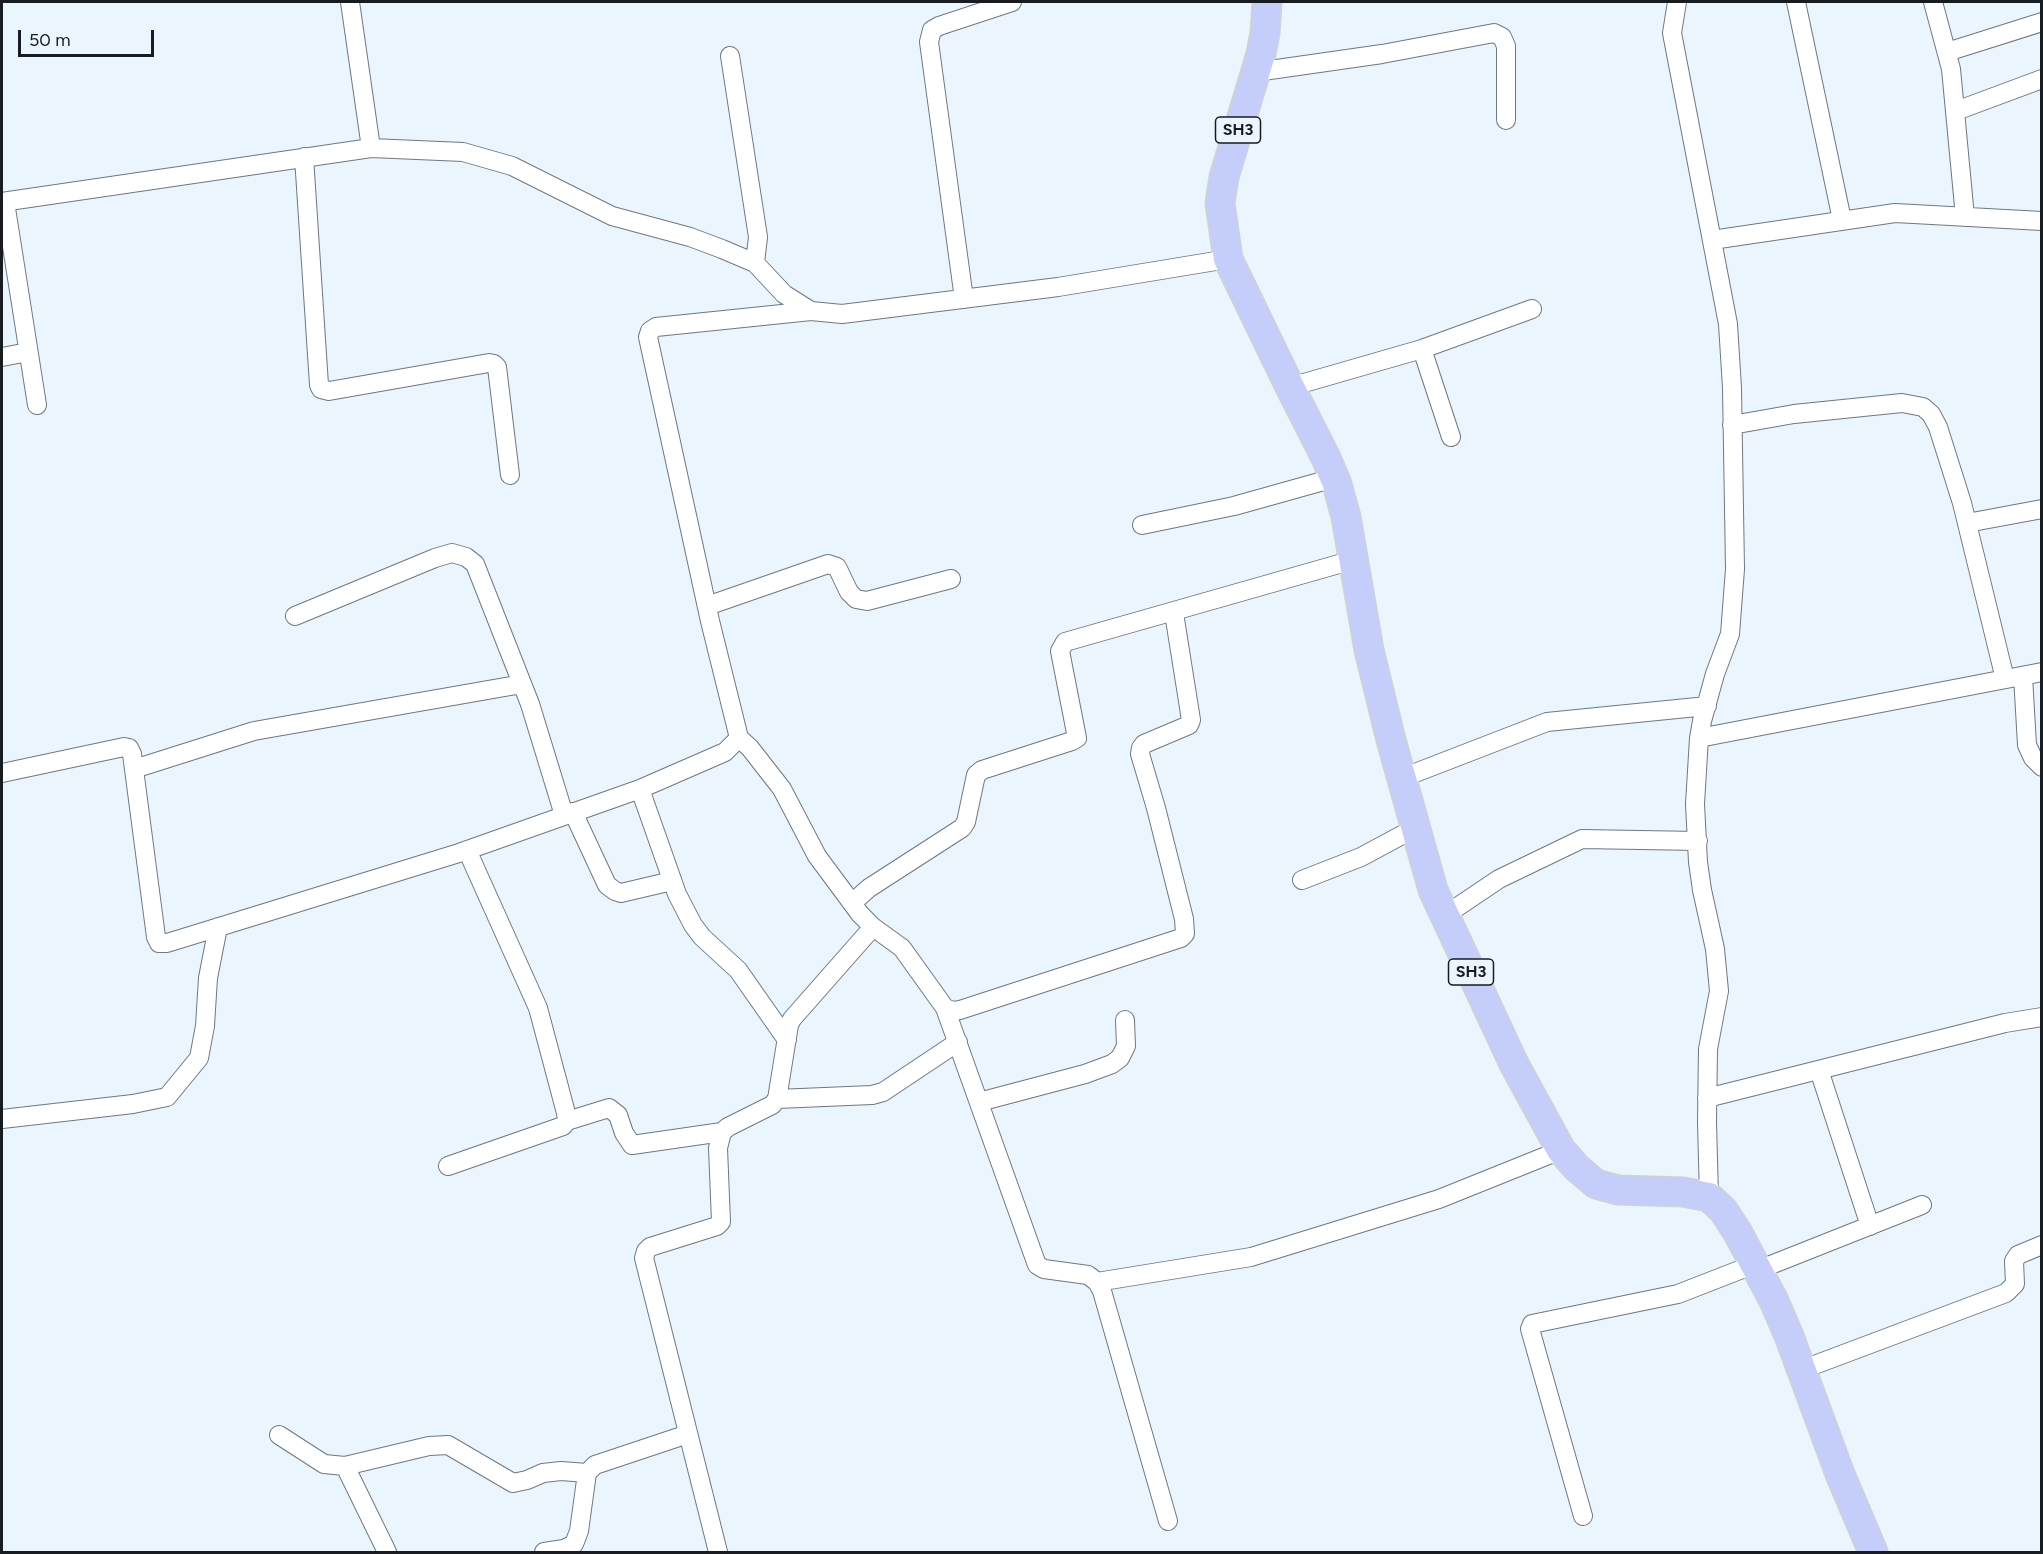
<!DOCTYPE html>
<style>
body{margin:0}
#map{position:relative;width:2043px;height:1554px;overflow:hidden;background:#ebf5fe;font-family:Figtree,sans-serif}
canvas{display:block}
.frame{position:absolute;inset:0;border:3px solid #181c20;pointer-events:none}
.scale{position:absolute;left:18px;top:30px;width:136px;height:27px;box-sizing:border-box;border:3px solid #181c20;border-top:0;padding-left:8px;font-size:18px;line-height:21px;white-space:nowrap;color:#181c20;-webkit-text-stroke:4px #ebf5fe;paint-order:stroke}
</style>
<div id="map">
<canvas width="2043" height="1554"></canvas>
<div class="frame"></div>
<div class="scale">50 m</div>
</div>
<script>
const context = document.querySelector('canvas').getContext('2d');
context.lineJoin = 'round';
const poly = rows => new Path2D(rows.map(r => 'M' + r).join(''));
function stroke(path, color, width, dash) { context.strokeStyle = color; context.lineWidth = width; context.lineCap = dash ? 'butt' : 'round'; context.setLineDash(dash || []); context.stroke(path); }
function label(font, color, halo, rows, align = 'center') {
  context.font = font + ' Figtree,sans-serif'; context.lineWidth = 4.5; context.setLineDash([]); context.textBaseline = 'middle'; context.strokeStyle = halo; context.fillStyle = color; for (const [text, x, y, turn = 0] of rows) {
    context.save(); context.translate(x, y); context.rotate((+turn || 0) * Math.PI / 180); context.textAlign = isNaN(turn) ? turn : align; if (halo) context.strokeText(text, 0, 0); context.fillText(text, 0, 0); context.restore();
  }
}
const street = poly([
 [350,2,371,148],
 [1677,2,1672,33,1728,324,1732,388,1735,569,1730,634,1715,674,1702,721,1699,738,1695,804,1698,862,1702,890,1715,949,1719,991,1708,1049,1707,1122,1709,1197],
 [1796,2,1842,220],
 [1933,2,1951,69,1965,217],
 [1947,52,2042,22],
 [730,56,758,237,755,263],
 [1256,72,1382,54,1494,33,1502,37,1506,46,1506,120],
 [1956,111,2042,79],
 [304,157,319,385,321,389,329,391,489,363,494,364,497,367,510,475],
 [2,202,371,148,463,152,512,166,612,216,690,237,722,249,755,263,784,294,811,311,842,314,1058,287,1228,259],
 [5,202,37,405],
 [1712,240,1895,213,2042,221],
 [964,299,929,42,932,30,939,26,1012,2],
 [1422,349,1451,437],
 [2,357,28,352],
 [1290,387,1422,349,1532,309],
 [1732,425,1794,414,1902,403,1923,407,1931,414,1938,427,1962,503,2005,679],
 [1967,523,2042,509],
 [1142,525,1234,506,1334,478],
 [707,606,828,564,837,567,849,592,856,599,867,601,951,579],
 [295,616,435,558,452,553,466,557,475,564,530,704,564,815],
 [2023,676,2027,745,2033,758,2042,767],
 [739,738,750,748,782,789,817,856,860,914,873,927,902,948,945,1008,953,1011,960,1010,1181,938,1185,934,1184,919,1156,808,1140,754,1141,748,1144,744,1189,725,1191,720,1174,613],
 [1699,738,2042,672],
 [134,769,254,731,522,684],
 [2,773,124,747,129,748,132,754,156,937,159,943,167,943,459,853,640,789,725,752,739,738,710,621,648,337,650,331,656,327,811,311],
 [1402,778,1547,722,1707,706],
 [640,789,677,894,693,925,702,937,738,970,787,1040],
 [573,812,607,885,615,891,621,893,672,881],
 [1302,880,1361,857,1415,828],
 [852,903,869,888,962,828,966,822,976,775,982,770,1072,741,1077,738,1060,651,1065,642,1353,560],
 [1444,916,1499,879,1582,839,1698,841],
 [945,1008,1037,1265,1044,1269,1088,1275,1097,1282,1102,1291,1168,1521],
 [1819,1070,1870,1226],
 [1707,1098,2005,1023,2042,1017],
 [777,1099,872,1095,883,1092,958,1042],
 [979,1102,1085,1074,1112,1064,1120,1058,1126,1046,1125,1020],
 [2,1119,133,1104,167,1097,199,1058,205,1026,208,978,218,927],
 [567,1121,609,1108,618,1115,624,1133,632,1145,722,1132],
 [448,1166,563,1126,567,1121,566,1113,538,1008,467,850],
 [1758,1270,1922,1205],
 [1097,1282,1251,1257,1439,1199,1561,1150],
 [1801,1370,2006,1293,2015,1284,2014,1261,2018,1255,2042,1245],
 [279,1435,324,1464,345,1466,429,1446,448,1445,513,1483,527,1480,543,1473,561,1471,587,1473],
 [345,1466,387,1552],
 [1583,1516,1530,1329,1532,1324,1678,1294,1755,1264],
 [544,1552,564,1549,574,1544,579,1531,587,1473,595,1465,688,1434],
 [718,1552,644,1258,646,1251,650,1247,717,1226,721,1222,718,1148,722,1132,728,1127,772,1105,777,1099,789,1025,792,1019,873,927]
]);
const primary = poly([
 [1267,2,1265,33,1261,54,1224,177,1220,203,1228,259,1290,387,1326,458,1337,484,1346,517,1369,650,1391,740,1433,890,1514,1064,1561,1150,1577,1168,1596,1184,1618,1190,1683,1192,1709,1197,1723,1210,1738,1233,1774,1301,1789,1336,1840,1474,1873,1552]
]);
stroke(street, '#6d7881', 20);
stroke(primary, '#d1d2d2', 31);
stroke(street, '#fff', 18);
stroke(primary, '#c5cdfa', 28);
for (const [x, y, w] of [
 [1238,130,45],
 [1471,972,45]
]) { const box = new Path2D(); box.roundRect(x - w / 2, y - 13, w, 26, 4.5); context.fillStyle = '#ebf5fe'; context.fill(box); stroke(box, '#181c20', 1.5); }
label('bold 16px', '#181c20', null, [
 ["SH3",1238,130],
 ["SH3",1471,972]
]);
</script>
